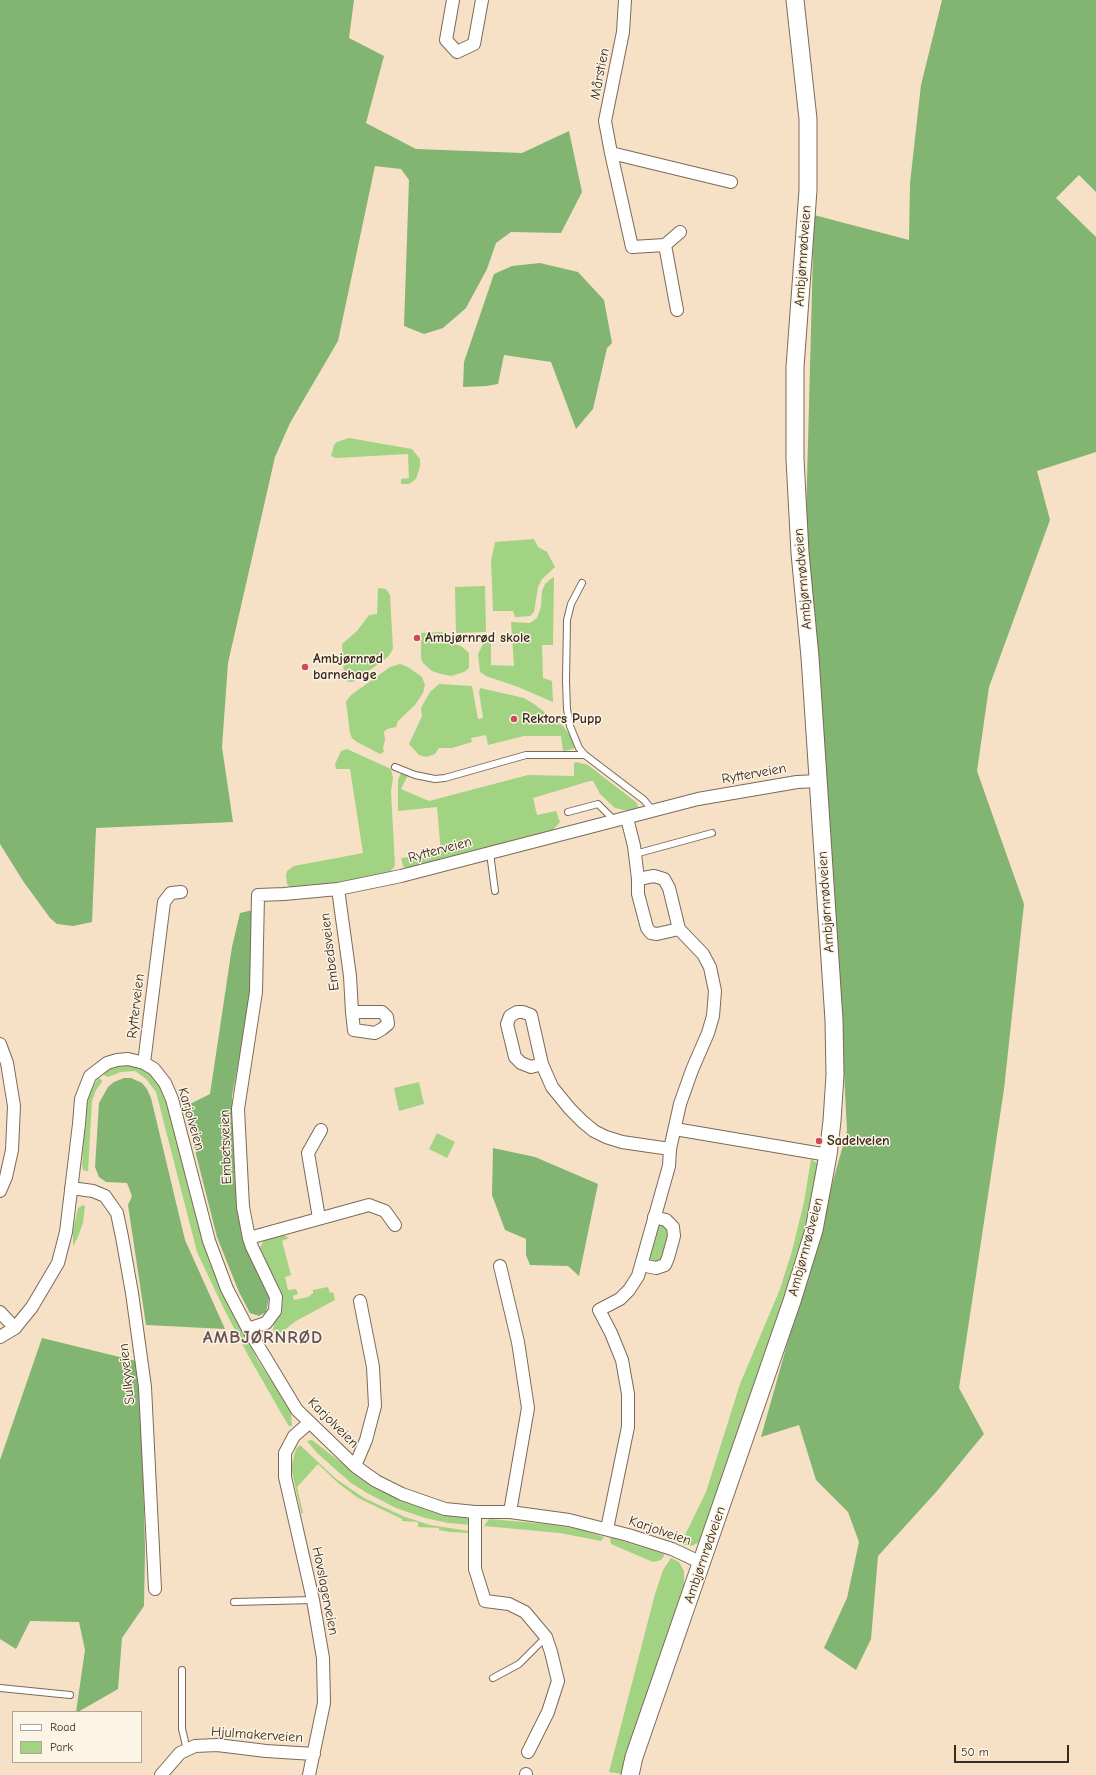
<!DOCTYPE html>
<meta charset="utf-8">
<style>
body{margin:0}
#map{position:relative;width:1096px;height:1775px;overflow:hidden;background:#f6e1c7;font-family:"Comic Neue",sans-serif}
canvas{display:block}
.legend{position:absolute;left:12px;top:1711px;width:130px;height:52px;box-sizing:border-box;background:#fcf5e5;border:1px solid #afa495;margin:0;padding:5px 7px;list-style:none;font-size:12px;color:#3b2a1e}
.legend li{display:flex;align-items:center;gap:8px;height:20px}
.legend b{width:20px;border:1px solid #afa495}
.scale{position:absolute;left:954px;top:1745px;width:115px;height:18px;box-sizing:border-box;border:2px solid #3b2a1e;border-top:0;padding-left:5px;font-size:12px;line-height:14px;white-space:nowrap;color:#3b2a1e;-webkit-text-stroke:3px #fcf5e5;paint-order:stroke}
</style>
<div id="map">
<canvas width="1096" height="1775"></canvas>
<ul class="legend">
<li><b style="height:5px;background:#fff"></b>Road</li>
<li><b style="height:11px;background:#a2d383"></b>Park</li>
</ul>
<div class="scale">50 m</div>
</div>
<script>
const context = document.querySelector('canvas').getContext('2d');
context.lineJoin = 'round';
function paint(path, color) { context.fillStyle = color; context.fill(path, 'evenodd'); }
const poly = rows => new Path2D(rows.map(r => 'M' + r).join(''));
function stroke(path, color, width, dash) { context.strokeStyle = color; context.lineWidth = width; context.lineCap = dash ? 'butt' : 'round'; context.setLineDash(dash || []); context.stroke(path); }
function label(font, color, halo, rows, align = 'center') {
  context.font = font + ' "Comic Neue",sans-serif'; context.lineWidth = 3; context.setLineDash([]); context.textBaseline = 'middle'; context.strokeStyle = halo; context.fillStyle = color; for (const [text, x, y, turn = 0] of rows) {
    context.save(); context.translate(x, y); context.rotate((+turn || 0) * Math.PI / 180); context.textAlign = isNaN(turn) ? turn : align; if (halo) context.strokeText(text, 0, 0); context.fillText(text, 0, 0); context.restore();
  }
}
paint(poly([
 [349,438,412,449,420,459,420,467,416,479,409,484,401,484,401,479,409,478,408,454,336,458,331,456,334,445,337,442],
 [534,539,538,547,547,552,555,567,542,579,538,587,534,612,530,616,518,617,515,617,513,611,493,611,491,561,495,542],
 [553,577,554,578,553,645,542,645,543,678,552,681,553,702,518,687,486,676,480,672,478,654,483,644,491,636,491,665,514,666,511,622,530,623,537,618,541,607,542,591,545,584],
 [485,586,486,632,456,633,455,587],
 [378,588,386,589,390,595,393,649,388,657,353,682,348,682,344,677,342,644,357,631,369,615,377,614],
 [443,632,448,642,461,646,469,653,469,668,464,672,451,676,441,674,432,671,423,663,421,658,421,633],
 [400,664,408,667,422,677,425,685,423,693,415,705,398,721,396,727,387,729,384,732,385,740,383,748,384,752,380,754,357,742,352,738,350,733,346,702,351,695,390,667],
 [439,684,472,686,478,719,483,718,479,692,480,688,524,698,534,704,563,726,572,738,575,748,569,750,563,751,561,736,524,736,488,745,486,735,471,738,472,742,452,748,439,748,435,754,426,757,419,755,409,744,422,716,421,708,430,692],
 [347,749,391,769,393,778,391,791,395,866,388,874,329,885,292,889,287,884,286,875,287,871,294,866,363,853,350,769,336,769,335,764,341,751],
 [576,762,588,765,637,803,639,810,633,812,615,808,600,794,593,781,590,781,533,798,537,815,556,811,560,822,550,833,406,869,403,866,401,858,441,853,437,807,398,811,398,780,401,773,408,775,401,789,429,801,528,775,574,776,574,763],
 [130,1064,142,1068,151,1075,159,1084,166,1098,202,1240,211,1266,257,1359,291,1411,292,1426,289,1426,284,1418,249,1357,223,1307,197,1252,156,1092,146,1079,135,1071,121,1072,108,1077,104,1075,102,1072,118,1066],
 [98,1078,102,1080,102,1082,96,1090,92,1101,88,1171,86,1171,83,1170,82,1165,85,1117,88,1097],
 [419,1082,424,1104,399,1111,394,1088],
 [437,1133,455,1142,447,1158,429,1149],
 [811,1159,817,1163,818,1166,811,1205,793,1272,702,1538,698,1543,691,1546,684,1545,682,1544,682,1541,706,1492,740,1384,780,1289,792,1251,804,1202],
 [83,1205,85,1206,83,1223,78,1237,73,1246,73,1230,78,1208],
 [659,1224,667,1226,671,1235,660,1262,652,1263,647,1257,656,1225],
 [280,1233,289,1238,282,1241,291,1275,285,1277,288,1290,296,1289,298,1294,293,1296,294,1300,308,1297,313,1293,313,1290,328,1287,330,1293,333,1292,335,1300,296,1321,278,1335,273,1331,274,1324,279,1317,283,1301,280,1289,265,1266,259,1250,264,1240],
 [312,1440,373,1487,406,1502,470,1518,471,1525,448,1523,425,1518,396,1508,367,1493,351,1483,317,1453,307,1441],
 [300,1445,335,1478,364,1498,405,1517,430,1525,469,1531,468,1533,450,1532,439,1530,439,1528,418,1527,418,1522,402,1521,402,1519,358,1498,338,1483,318,1464,297,1487,303,1513,301,1513,291,1467,296,1449],
 [489,1519,547,1524,579,1529,604,1537,601,1541,560,1533,484,1526],
 [610,1537,642,1547,664,1554,664,1556,661,1560,653,1562,611,1544],
 [671,1558,679,1562,684,1571,684,1586,622,1774,609,1772,655,1594,663,1570]
]), '#a2d383');
paint(poly([
 [0,0,354,0,349,38,384,56,366,123,416,149,522,153,569,131,582,192,561,233,511,232,496,243,487,269,466,308,443,328,424,334,404,326,409,180,401,169,375,166,338,341,290,423,275,457,228,663,222,747,233,822,96,828,92,922,73,926,57,924,50,918,23,881,0,844],
 [942,0,1096,0,1096,192,1079,175,1056,198,1096,237,1096,452,1037,471,1050,520,989,687,977,771,1024,904,1004,1089,959,1388,984,1434,937,1491,878,1556,871,1639,856,1670,824,1648,847,1598,859,1542,848,1512,816,1480,799,1425,761,1437,847,1131,837,935,806,518,814,215,909,240,910,183,921,85],
 [540,263,578,272,604,300,612,343,607,348,593,409,576,429,551,362,504,355,498,384,487,386,463,387,464,362,494,274,512,266],
 [253,910,252,990,232,1096,235,1187,245,1240,269,1298,266,1312,259,1316,250,1313,239,1292,217,1237,184,1107,210,1094,232,947,240,913],
 [124,1078,131,1078,142,1083,147,1089,151,1098,185,1240,225,1329,146,1325,128,1205,132,1196,127,1183,106,1182,99,1177,95,1167,99,1103,108,1087,114,1082],
 [493,1148,535,1157,598,1184,579,1276,568,1266,530,1265,526,1255,526,1239,505,1230,492,1195],
 [42,1338,136,1361,141,1395,145,1549,144,1606,122,1638,118,1689,78,1712,76,1712,85,1650,79,1622,30,1621,16,1649,0,1639,0,1460]
]), '#81b571');
const lane = poly([
 [582,583,571,604,567,620,566,681,567,709,570,726,579,748,585,755,644,800,653,811],
 [395,767,415,775,435,779,445,778,526,755,585,755],
 [568,812,598,804,615,821],
 [490,853,495,891],
 [635,854,712,833],
 [234,1602,313,1600],
 [182,1670,182,1729,187,1750],
 [493,1678,519,1664,546,1637],
 [0,1688,70,1695]
]);
const street = poly([
 [453,0,446,40,457,52,474,44,482,0],
 [625,0,623,32,605,121,611,153,632,247,665,245,677,310],
 [611,153,731,182],
 [665,245,680,232],
 [627,818,634,846,638,879,638,894,647,928,651,933,657,934,679,929],
 [338,889,350,976,352,1012,354,1030,375,1033,382,1029,388,1024,387,1017,382,1012,352,1012],
 [0,1044,7,1063,14,1106,12,1150,6,1177,0,1191],
 [144,1063,164,902,171,893,181,892],
 [542,1064,531,1067,521,1063,515,1057,507,1024,510,1016,517,1012,523,1012,531,1015,542,1064,552,1087,570,1109,583,1122,594,1131,606,1137,622,1142,670,1149],
 [675,1129,828,1155],
 [71,1188,93,1191,105,1196,117,1213,122,1237,132,1293,145,1387,155,1589],
 [319,1218,308,1153,321,1130],
 [249,1238,369,1205,385,1211,395,1225],
 [641,1265,656,1268,665,1265,668,1258,674,1236,673,1227,666,1220,654,1217],
 [500,1266,518,1342,528,1408,510,1512],
 [0,1312,15,1328],
 [248,1329,266,1323,275,1311,276,1297,252,1247,249,1238,243,1207,238,1109,256,992,258,895,284,894,338,889,401,876,698,799,797,782,818,781],
 [0,1337,15,1328,32,1307,58,1263,66,1232,79,1124,81,1099,90,1076,107,1063,117,1060,128,1059,144,1063,154,1069,165,1083,172,1099,209,1241,227,1289,248,1329,297,1410,355,1466,376,1481,402,1494,445,1509,475,1512,510,1512,569,1520,628,1535,672,1549,702,1563],
 [355,1466,366,1440,375,1406,373,1367,360,1301],
 [475,1512,475,1569,485,1601,509,1604,525,1612,546,1637,551,1652,558,1681,548,1712,528,1752],
 [607,1529,628,1427,628,1394,622,1360,611,1333,599,1310,620,1299,629,1290,638,1276,669,1166,670,1149,680,1104,692,1070,708,1033,713,1016,715,991,710,967,703,954,679,929,669,888,664,879,654,876,638,879],
 [161,1775,180,1753,195,1746,217,1745,266,1751,314,1754],
 [309,1775,324,1703,323,1658,313,1600,285,1477,285,1453,294,1436,309,1423],
 [526,1775,526,1774]
]);
const secondary = poly([
 [630,1775,634,1757,792,1301,814,1230,828,1155,832,1121,835,1075,834,1020,810,657,800,553,795,459,795,367,808,190,808,119,795,0]
]);
stroke(lane, '#7c6a59', 8);
stroke(street, '#7c6a59', 14);
stroke(secondary, '#7c6a59', 19);
stroke(lane, '#fff', 6);
stroke(street, '#fff', 12);
stroke(secondary, '#fff', 17);
for (const [x, y, r, color] of [
 [417,638,4,"#d1495b"],
 [305,667,4,"#d1495b"],
 [514,719,4,"#d1495b"],
 [819,1141,4,"#d1495b"]
]) { const dot = new Path2D(); dot.arc(x, y, r, 0, 2 * Math.PI); context.fillStyle = color; context.fill(dot); stroke(dot, '#fcf5e5', 1.5); }
label('14px', '#3b2a1e', '#fcf5e5', [
 ["Mårstien",600,74,-79],
 ["Ambjørnrødveien",803,256,-86],
 ["Ambjørnrødveien",803,579,-95],
 ["Rytterveien",754,774,-10],
 ["Rytterveien",440,850,-15],
 ["Ambjørnrødveien",826,902,-94],
 ["Embedsveien",330,952,-97],
 ["Rytterveien",136,1006,-83],
 ["Karjolveien",191,1119,74],
 ["Embetsveien",226,1147,-92],
 ["Ambjørnrødveien",806,1247,-75],
 ["Sulkyveien",127,1374,-96],
 ["Karjolveien",333,1423,45],
 ["Karjolveien",660,1531,19],
 ["Ambjørnrødveien",705,1555,-71],
 ["Hovslagerveien",325,1591,79],
 ["Hjulmakerveien",257,1735,4]
]);
label('bold 14px', '#3b2a1e', '#fcf5e5', [
 ["Ambjørnrød skole",425,638],
 ["Ambjørnrød",313,659],
 ["barnehage",313,675],
 ["Rektors Pupp",522,719],
 ["Sadelveien",827,1141]
], 'left');
context.letterSpacing = '1px';
label('bold 18px', '#675158', '#fcf5e5', [
 ["AMBJØRNRØD",263,1338]
]);
context.letterSpacing = '0px';
</script>
